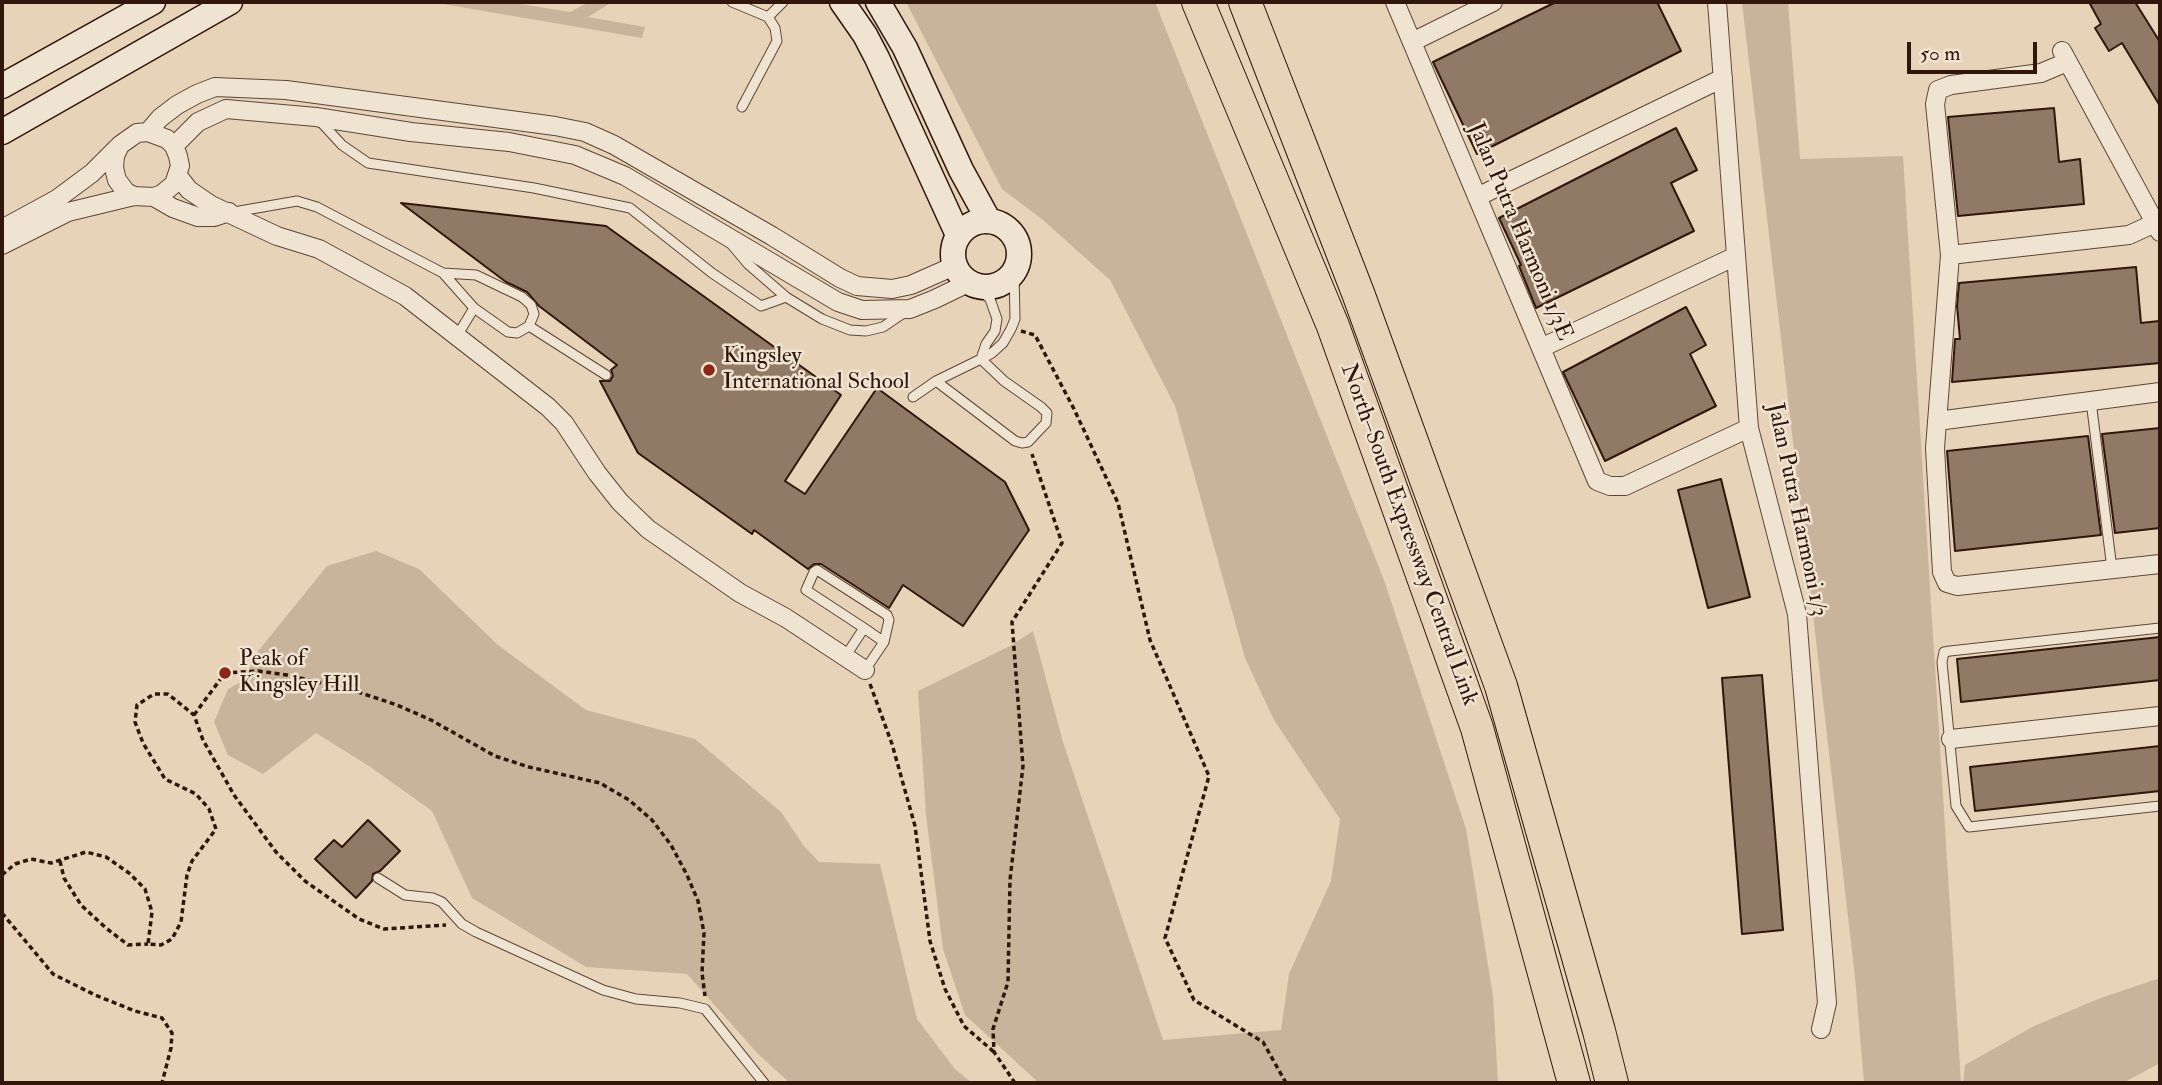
<!DOCTYPE html>
<meta charset="utf-8">
<style>
body{margin:0}
#map{position:relative;width:2162px;height:1085px;overflow:hidden;background:#e7d4b8;font-family:"IM FELL Double Pica",serif}
canvas{display:block}
.frame{position:absolute;inset:0;border:4px solid #31160c;pointer-events:none}
.scale{position:absolute;left:1907px;top:42px;width:130px;height:32px;box-sizing:border-box;border:4px solid #31160c;border-top:0;padding-left:9px;font-size:21px;line-height:24px;white-space:nowrap;color:#31160c;-webkit-text-stroke:5px #efe3d1;paint-order:stroke}
</style>
<div id="map">
<canvas width="2162" height="1085"></canvas>
<div class="frame"></div>
<div class="scale">50 m</div>
</div>
<script>
const context = document.querySelector('canvas').getContext('2d');
context.lineJoin = 'round';
function paint(path, color) { context.fillStyle = color; context.fill(path, 'evenodd'); }
const poly = rows => new Path2D(rows.map(r => 'M' + r).join(''));
function stroke(path, color, width, dash) { context.strokeStyle = color; context.lineWidth = width; context.lineCap = dash ? 'butt' : 'round'; context.setLineDash(dash || []); context.stroke(path); }
function label(font, color, halo, rows, align = 'center') {
  context.font = font + ' "IM FELL Double Pica",serif'; context.lineWidth = 5; context.setLineDash([]); context.textBaseline = 'middle'; context.strokeStyle = halo; context.fillStyle = color; for (const [text, x, y, turn = 0] of rows) {
    context.save(); context.translate(x, y); context.rotate((+turn || 0) * Math.PI / 180); context.textAlign = isNaN(turn) ? turn : align; if (halo) context.strokeText(text, 0, 0); context.fillText(text, 0, 0); context.restore();
  }
}
paint(poly([
 [431,2,509,2,570,12,589,2,612,2,588,17,645,27,642,38],
 [906,2,1155,2,1384,580,1466,829,1493,996,1498,1083,1039,1083,965,1015,943,949,926,815,918,691,1010,646,1033,631,1063,742,1163,1040,1281,1030,1289,974,1331,881,1340,819,1274,720,1245,658,1175,406,1110,280,1043,220,1002,189],
 [1742,2,1788,2,1800,159,1903,156,1961,1083,1864,1083,1855,977],
 [376,551,419,569,498,645,586,710,695,739,781,812,804,846,819,862,880,864,917,1019,955,1069,972,1083,790,1083,759,1055,687,974,586,967,472,898,432,811,369,766,316,733,263,774,228,755,214,722,228,689,246,679,255,655,327,566],
 [2160,978,2160,1063,2123,1083,1963,1083,1965,1065,2034,1026,2098,999]
]), '#c8b49b');
const building = poly([
 [1556,2,1657,2,1681,51,1477,154,1433,62,1556,2],
 [2089,2,2135,2,2160,42,2160,106,2122,43,2109,51,2095,28,2101,24,2089,2],
 [2054,108,2059,162,2080,159,2084,204,1958,216,1948,117,2054,108],
 [1676,128,1697,170,1671,183,1694,231,1536,308,1519,266,1521,265,1499,218,1676,128],
 [401,203,606,226,841,395,785,481,805,494,877,388,1005,482,1029,530,963,626,903,585,889,608,821,564,814,564,808,569,754,530,752,534,638,453,600,381,610,381,613,376,611,370,617,365,539,306,527,292,506,282,401,203],
 [2136,267,2141,323,2159,321,2160,363,1952,382,1955,339,1960,339,1957,306,1959,283,2136,267],
 [1686,307,1706,345,1690,354,1716,406,1605,461,1563,372,1686,307],
 [2160,428,2160,528,2115,533,2102,434,2160,428],
 [2088,436,2101,535,1955,551,1947,451,2088,436],
 [1721,479,1750,597,1708,608,1678,490,1721,479],
 [2160,637,2160,680,1961,702,1957,659,2160,637],
 [1762,675,1783,930,1742,934,1722,678,1762,675],
 [2160,746,2160,791,1975,811,1970,767,2160,746],
 [368,820,400,851,380,871,373,874,372,881,356,898,315,859,334,840,342,847,368,820]
]);
paint(building, '#907965');
stroke(building, '#31160c', 2);
const service = poly([
 [732,2,768,17],
 [742,107,777,41,775,28,768,17,783,2],
 [319,120,342,145,368,163,534,188,630,208,712,273,761,306,786,297,822,319,850,330,866,331,883,327,905,312],
 [234,212,297,201,317,207,443,273,474,308,457,336],
 [732,245,748,264,786,297],
 [443,273,476,275,522,297,531,305,534,314,529,326,517,333,508,332,474,308],
 [529,326,606,375],
 [936,381,1015,441,1022,443,1028,442,1046,423,1047,413,1041,407,1004,381,981,359,992,353,1003,343,1011,329,1015,319,1014,271],
 [913,397,936,381,981,359,986,344,995,331,997,319,990,299,977,286],
 [2091,401,2112,569],
 [864,628,884,642],
 [2160,628,1950,651,1944,652,1942,662,1956,806,1969,827,2160,806],
 [845,657,864,628,806,590,814,572,817,570,887,615,889,620,884,642,865,670],
 [378,878,405,895,433,898,442,902,462,924,476,932,603,990,636,999,680,1003,705,1009,764,1083]
]);
const minor = poly([
 [1395,2,1597,481,1610,486,1625,486,1749,428],
 [1717,2,1749,428,1797,614,1827,1003,1821,1029],
 [1412,42,1493,2],
 [2062,51,2160,232],
 [2067,62,2041,73,1951,85,1938,90,1935,104,1950,255,1935,448,1942,572,1947,583,1957,586,2160,564],
 [148,132,160,118,177,105,197,94,215,87,286,90,555,126,585,132,614,145,772,236,840,278,857,286,892,289,911,285,954,266],
 [174,146,198,122,226,109,316,117,411,132,509,142,575,155,625,176,838,302,862,310,910,309,935,299,968,283],
 [178,176,189,190,211,205,277,236,319,249,405,296,548,407,564,423,597,473,620,502,648,529,740,593,786,618,865,670],
 [154,197,162,194,174,184,180,166,178,156,174,146,167,139,148,132,137,133,120,145,115,156,114,168,117,180,126,192,134,196,154,197,173,208,198,217,214,217,229,212],
 [1477,197,1723,78],
 [2,229,57,199,92,173,118,147],
 [2,245,68,212,134,196],
 [1950,255,2129,235,2155,223],
 [1541,348,1736,256],
 [1937,421,2160,392],
 [1951,739,2160,716]
]);
const secondary = poly([
 [842,2,865,35,877,58,958,235],
 [878,2,905,48,961,170,989,221],
 [2,86,153,2],
 [2,132,230,2],
 '953 254a33 33 0 1 1 66 0a33 33 0 1 1-66 0Z'
]);
const motorway = poly([
 [1198,2,1333,326,1477,728,1574,1083],
 [1245,2,1358,293,1501,686,1599,1031,1612,1083]
]);
stroke(service, '#5e4637', 11);
stroke(minor, '#5e4637', 20);
stroke(secondary, '#31160c', 27);
stroke(motorway, '#31160c', 34);
stroke(poly([
 [1021,331,1035,335,1074,409,1118,503,1150,640,1209,776,1165,938,1194,1000,1263,1042,1286,1083],
 [870,684,892,744,915,826,930,941,945,989,964,1026,994,1052],
 [194,715,225,673,258,671,287,675,349,689,397,705,431,720,495,756,529,767,600,783,629,800,652,820,671,845,687,875,698,901,704,933,702,973,705,996],
 [60,861,64,878,81,905,106,928,128,945,148,944],
 [2,875,15,864,31,859,51,863,86,852,106,857,129,873,145,889,152,912,148,944,161,945,172,939,181,922,187,875,192,861,216,829,209,809,196,794,165,779,143,743,135,722,137,705,154,694,168,694,194,715,203,740,234,795,276,852,305,881,359,919,384,929,446,925],
 [2,913,53,974,95,995,135,1011,162,1018,172,1033,171,1048,162,1083],
 [1015,1083,994,1052,993,1029,1008,982,1010,880,1023,766,1012,622,1062,543,1032,454]
]), '#31160c', 3.5, [5, 3.5]);
stroke(service, '#efe3d1', 9);
stroke(minor, '#efe3d1', 18);
stroke(secondary, '#efe3d1', 24);
stroke(motorway, '#e7d4b8', 32);
for (const [x, y, r, color] of [
 [709,370,7,"#8f2418"],
 [225,673,7,"#8f2418"]
]) { const dot = new Path2D(); dot.arc(x, y, r, 0, 2 * Math.PI); context.fillStyle = color; context.fill(dot); stroke(dot, '#efe3d1', 2.5); }
label('23px', '#31160c', '#efe3d1', [
 ["Jalan Putra Harmoni 1/3E",1519,232,67],
 ["Jalan Putra Harmoni 1/3",1796,510,78],
 ["North–South Expressway Central Link",1408,535,70]
]);
label('23px', '#31160c', '#efe3d1', [
 ["Kingsley",723,357],
 ["International School",723,383],
 ["Peak of",239,660],
 ["Kingsley Hill",239,686]
], 'left');
</script>
